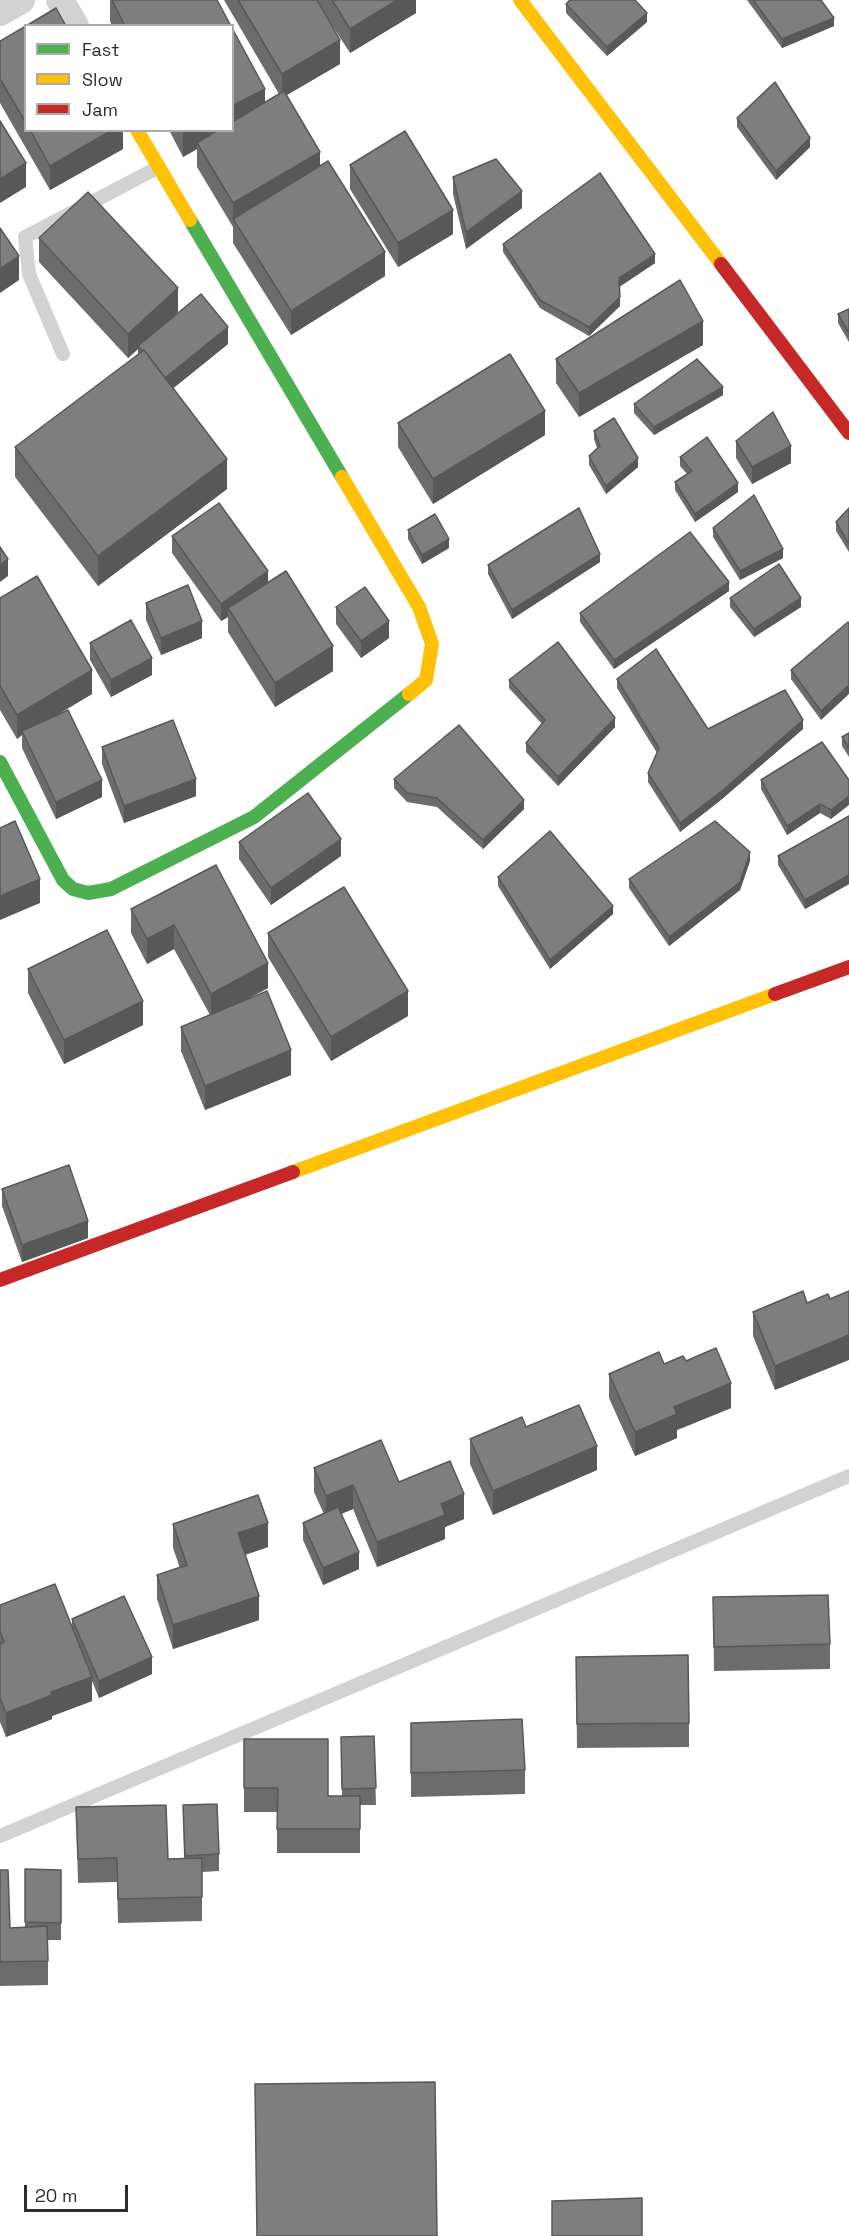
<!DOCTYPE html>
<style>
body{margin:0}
#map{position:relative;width:849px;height:2236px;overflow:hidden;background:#fff;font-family:"Space Grotesk",sans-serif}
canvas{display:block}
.legend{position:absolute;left:24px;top:24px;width:210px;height:108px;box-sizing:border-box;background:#fff;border:2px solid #ababab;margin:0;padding:8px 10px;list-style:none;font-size:18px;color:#2d2d2d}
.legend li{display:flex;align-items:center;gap:12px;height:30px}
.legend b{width:30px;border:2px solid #ababab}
.scale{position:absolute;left:24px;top:2185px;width:104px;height:27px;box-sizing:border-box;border:3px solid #2d2d2d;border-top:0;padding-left:8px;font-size:18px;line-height:21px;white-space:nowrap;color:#2d2d2d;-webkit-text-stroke:4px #fff;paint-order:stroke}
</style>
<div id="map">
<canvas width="849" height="2236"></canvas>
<ul class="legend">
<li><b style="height:8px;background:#4caf50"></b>Fast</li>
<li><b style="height:8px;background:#ffc107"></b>Slow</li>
<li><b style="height:8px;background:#c62828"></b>Jam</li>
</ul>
<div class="scale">20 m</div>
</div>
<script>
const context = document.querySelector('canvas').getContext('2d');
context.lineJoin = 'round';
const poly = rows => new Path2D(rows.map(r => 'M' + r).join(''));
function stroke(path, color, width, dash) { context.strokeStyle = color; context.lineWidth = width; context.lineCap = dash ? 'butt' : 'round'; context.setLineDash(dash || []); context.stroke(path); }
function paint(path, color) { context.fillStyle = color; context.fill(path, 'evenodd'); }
stroke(poly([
 [63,354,29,274,25,237,159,167],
 [0,1836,849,1476]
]), '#d2d2d2', 14);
stroke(poly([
 [60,0,75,26],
 [0,12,21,0]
]), '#d2d2d2', 28);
stroke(poly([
 [190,220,342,477],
 [0,762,63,880,73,889,88,893,111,889,254,817,409,694]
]), '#4caf50', 14);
stroke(poly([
 [520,0,721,264],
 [137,130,190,220],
 [342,477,419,607,432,644,426,680,409,694],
 [293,1172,775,994]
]), '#ffc107', 14);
stroke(poly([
 [721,264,849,433],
 [775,994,849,967],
 [0,1280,293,1172]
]), '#c62828', 14);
paint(poly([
 [110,0,217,0,231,26,112,26,110,21],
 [224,0,416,0,416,13,350,53,321,8,340,64,286,95,320,166,385,276,291,335,233,243,233,227,197,167,197,149,183,157,169,130,232,130,265,103,279,94],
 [747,0,821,0,834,26,782,48],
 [566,4,647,22,607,56,566,13],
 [26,26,26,130,123,130,123,149,50,190,0,103,0,41],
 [737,118,810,147,776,180,737,127],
 [350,165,453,234,398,267,350,189],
 [453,177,522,208,466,249,453,194],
 [39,238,178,312,171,319,228,344,173,388,227,489,98,586,15,477,15,447,138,355,138,349,128,358,39,262],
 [503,244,655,263,619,287,620,306,589,336,540,308,503,252],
 [849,309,849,342,838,323,838,314],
 [703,345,579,417,556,383,556,359],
 [723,395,654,435,634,413,634,404],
 [398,423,545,435,433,504,398,447],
 [594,431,638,467,606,494,589,465,589,456,597,448,594,439],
 [736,441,791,463,752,484,736,458],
 [680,457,738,492,695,522,675,490,675,482,687,474,680,466],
 [849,508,849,552,836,531,836,522],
 [713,528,783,558,740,580,713,537],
 [408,530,449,548,422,564,408,539],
 [172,536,268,583,333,671,275,707,228,632,228,617,221,621,172,553],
 [600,562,512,619,488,574,488,565],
 [729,591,614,669,580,622,580,613],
 [0,598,92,694,57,715,102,797,56,819,22,748,22,735,17,739,0,710],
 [730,598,801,607,754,637,730,607],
 [146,603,202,638,161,655,146,620],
 [336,607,389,638,361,658,336,624],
 [848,622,821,720,791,679,791,670],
 [90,643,152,675,111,697,90,660],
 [617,679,708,729,803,729,722,799,680,832,648,782,648,773,657,753,617,688],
 [509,680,615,727,558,786,526,752,526,743,542,724,509,688],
 [849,733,849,757,842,746,842,737],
 [102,747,196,796,124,823,102,764],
 [394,779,524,809,483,849,437,807,407,802,394,788],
 [761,780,849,780,831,819,820,813,787,835,761,789],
 [849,816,849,884,805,909,778,865,778,856],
 [239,842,341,856,271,905,239,859],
 [750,861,740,890,669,946,629,888,629,879],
 [216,865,268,988,239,1003,291,1075,205,1110,181,1051,181,1027,210,1015,174,949,147,964,131,933,131,909],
 [498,877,613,914,550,969,498,886],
 [268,933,408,1016,331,1061,268,957],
 [28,969,143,1025,64,1064,28,993],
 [2,1189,88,1238,22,1262,2,1206],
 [830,1299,775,1390,753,1336,753,1312],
 [686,1361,731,1408,677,1430,677,1438,635,1456,609,1398,609,1374],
 [526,1427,597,1470,493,1515,470,1464,470,1439],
 [314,1468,399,1482,464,1519,445,1527,445,1539,377,1567,353,1509,341,1514,359,1569,323,1585,303,1540,303,1523,324,1514,314,1492],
 [173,1524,268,1547,245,1555,259,1620,173,1649,157,1599,157,1575,180,1568,173,1548],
 [713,1597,830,1644,830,1669,714,1671],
 [0,1605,72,1626,72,1619,152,1674,99,1698,92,1681,92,1701,52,1716,52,1719,6,1737,0,1722],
 [576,1657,689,1723,689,1747,577,1748],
 [411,1723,525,1770,525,1794,411,1797],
 [374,1736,376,1805,360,1805,360,1853,277,1853,277,1812,244,1812,244,1739,328,1796,342,1796,341,1737],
 [183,1805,219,1854,219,1871,202,1872,202,1921,118,1923,117,1882,78,1883,76,1807,168,1859,184,1858],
 [25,1869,61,1870,61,1940,48,1940,48,1985,0,1986,0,1870,10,1928,25,1927]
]), '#6c6c6c');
paint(poly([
 [397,0,416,0,416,13,350,53,350,29],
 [647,13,647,22,607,56,607,47],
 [834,18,834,26,782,48,782,39],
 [340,40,340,64,282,98,282,74],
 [265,89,265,113,232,130,232,106],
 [112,130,123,130,123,149,50,190,50,166],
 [187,130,232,130,197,143,197,149,183,157,183,133],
 [810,138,810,147,776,180,776,171],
 [320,152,320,176,233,219,233,227,233,203],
 [26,163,26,187,0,203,0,179],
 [522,191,522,208,466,249,466,232],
 [453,210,453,234,398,267,398,243],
 [385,252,385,276,291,335,291,311],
 [655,254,655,263,619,287,619,278],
 [19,256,19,280,0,293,0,269],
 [178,288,178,312,139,348,138,346,138,349,128,358,128,334],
 [620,297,620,306,589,336,589,327],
 [703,321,703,345,579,417,579,393],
 [228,327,228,344,165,395,165,378],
 [723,387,723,395,654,435,654,427],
 [545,411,545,435,433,504,433,479],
 [791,446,791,463,752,484,752,467],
 [638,458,638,467,606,494,606,486],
 [227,459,227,489,98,586,98,556],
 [738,483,738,492,695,522,695,514],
 [449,539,449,548,422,564,422,555],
 [783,549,783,558,740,580,740,571],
 [600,554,600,562,512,619,512,610],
 [8,559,8,576,0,582,0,565],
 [268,571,268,588,228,608,228,617,221,621,221,604],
 [729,582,729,591,614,669,614,660],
 [801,598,801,607,754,637,754,629],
 [202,621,202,638,161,655,161,638],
 [389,621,389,638,361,658,361,641],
 [333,646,333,671,275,707,275,683],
 [152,658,152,675,111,697,111,680],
 [92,670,92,694,24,734,22,731,22,735,17,739,17,715],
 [849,685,849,694,821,720,821,711],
 [615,718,615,727,558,786,558,777],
 [803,720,803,729,722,799,680,832,680,823],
 [196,779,196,796,124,823,124,806],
 [102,780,102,797,56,819,56,802],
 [849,796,849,805,831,819,831,810],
 [524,800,524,809,483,849,483,840],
 [820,804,820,813,787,835,787,826],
 [341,839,341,856,271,905,271,888],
 [750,852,750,861,740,890,669,946,669,937],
 [849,875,849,884,805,909,805,900],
 [40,879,40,903,0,920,0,896],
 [613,906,613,914,550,969,550,960],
 [174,925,174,949,147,964,147,939],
 [268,963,268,988,211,1018,211,994],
 [408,991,408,1016,331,1061,331,1037],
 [143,1001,143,1025,64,1064,64,1040],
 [291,1050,291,1075,205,1110,205,1086],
 [88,1221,88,1238,22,1262,22,1245],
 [849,1335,849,1360,775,1390,775,1366],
 [731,1383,731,1408,677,1430,677,1438,635,1456,635,1432,674,1407],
 [597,1446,597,1470,493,1515,493,1491],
 [353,1485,353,1509,326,1520,326,1496],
 [464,1494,464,1519,445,1527,445,1539,377,1567,377,1542,441,1504],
 [268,1523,268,1547,238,1557,238,1533],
 [359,1552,359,1569,323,1585,323,1568],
 [259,1596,259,1620,173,1649,173,1625],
 [152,1657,152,1674,99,1698,99,1681],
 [92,1677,92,1701,52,1716,52,1719,6,1737,6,1713,51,1692]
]), '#585858');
const building = poly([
 [112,0,217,0,231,26,125,26,112,0],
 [238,0,317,0,340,40,282,74,238,0],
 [332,0,397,0,350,29,332,0],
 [570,0,635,0,647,13,607,47,566,4,570,0],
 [753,0,821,0,834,18,782,39,753,0],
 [56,8,66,26,26,26,56,8],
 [26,26,26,123,0,79,0,41,26,26],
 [232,28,265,89,232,106,232,28],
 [775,82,810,138,776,171,737,118,775,82],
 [284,91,320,152,233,203,197,143,218,130,232,130,232,122,284,91],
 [0,121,26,163,0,179,0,121],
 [30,130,112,130,50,166,30,130],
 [405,131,453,210,398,243,350,165,405,131],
 [496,159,522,191,466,232,453,177,496,159],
 [328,161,385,252,291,311,233,219,328,161],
 [600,173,655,254,619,278,620,297,589,327,540,300,503,244,600,173],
 [88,192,178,288,128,334,39,238,88,192],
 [0,228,19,256,0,269,0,228],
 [680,280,703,321,579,393,556,359,680,280],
 [201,294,228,327,165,378,144,350,142,351,138,346,201,294],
 [849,309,849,333,838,314,849,309],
 [144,350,227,459,98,556,15,447,144,350],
 [510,354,545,411,433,479,398,423,510,354],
 [697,359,723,387,654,427,634,404,697,359],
 [773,412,791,446,752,467,736,441,773,412],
 [614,418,638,458,606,486,589,456,600,446,594,431,614,418],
 [707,437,738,483,695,514,675,482,692,471,680,457,707,437],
 [754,495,783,549,740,571,713,528,754,495],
 [219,503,268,571,221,604,172,536,219,503],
 [579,508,600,554,512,610,488,565,579,508],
 [849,508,849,544,836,522,849,508],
 [435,514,449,539,422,555,408,530,435,514],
 [690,532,729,582,614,660,580,613,690,532],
 [0,547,8,559,0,565,0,547],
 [779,564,801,598,754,629,730,598,779,564],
 [286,571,333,646,275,683,228,608,286,571],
 [37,576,92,670,17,715,0,686,0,598,37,576],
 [188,585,202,621,161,638,146,603,188,585],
 [365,587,389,621,361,641,336,607,365,587],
 [131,620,152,658,111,680,90,643,131,620],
 [848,622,849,624,849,685,821,711,791,670,848,622],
 [558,642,615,718,558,777,526,743,545,720,509,680,558,642],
 [656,649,708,729,785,690,803,720,722,791,680,823,648,773,659,748,617,679,656,649],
 [68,710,102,780,56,802,22,731,68,710],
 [173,720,196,779,124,806,102,747,173,720],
 [459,725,524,800,483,840,437,798,407,793,394,779,459,725],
 [849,733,849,748,842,737,849,733],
 [822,742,849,780,849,796,831,810,820,804,787,826,761,780,822,742],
 [308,793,341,839,271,888,239,842,308,793],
 [849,816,849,875,805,900,778,856,849,816],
 [15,821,40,879,0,896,0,828,15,821],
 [715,821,750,852,740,882,669,937,629,879,715,821],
 [550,831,613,906,550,960,498,877,550,831],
 [216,865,268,963,211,994,174,925,147,939,131,909,216,865],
 [344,887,408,991,331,1037,268,933,344,887],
 [107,930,143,1001,64,1040,28,969,107,930],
 [267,991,291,1050,205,1086,181,1027,267,991],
 [69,1165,88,1221,22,1245,2,1189,69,1165],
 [803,1291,807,1303,828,1294,830,1299,849,1291,849,1335,775,1366,753,1312,803,1291],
 [716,1348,731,1383,674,1407,677,1414,635,1432,609,1374,659,1352,664,1364,683,1356,686,1361,716,1348],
 [579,1405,597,1446,493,1491,470,1439,522,1417,526,1427,579,1405],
 [381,1440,399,1482,450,1461,464,1494,441,1504,445,1515,377,1542,353,1485,326,1496,314,1468,381,1440],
 [258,1495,268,1523,238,1533,259,1596,173,1625,157,1575,187,1565,173,1524,258,1495],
 [338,1507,359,1552,323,1568,303,1523,338,1507],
 [55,1584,92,1677,51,1692,52,1695,6,1713,0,1698,0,1644,4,1642,0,1631,0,1605,55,1584],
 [828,1595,830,1644,714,1647,713,1597,828,1595],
 [124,1596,152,1657,99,1681,72,1619,124,1596],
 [688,1655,689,1723,577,1724,576,1657,688,1655],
 [522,1719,525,1770,411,1773,411,1723,522,1719],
 [374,1736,376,1788,342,1789,341,1737,374,1736],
 [244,1739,328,1739,328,1796,360,1796,360,1829,277,1829,278,1788,244,1788,244,1739],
 [217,1804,219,1854,185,1856,183,1805,217,1804],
 [166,1805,168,1859,202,1858,202,1897,118,1899,117,1858,78,1859,76,1807,166,1805],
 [25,1869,61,1870,61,1923,25,1922,25,1869],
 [0,1870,8,1870,10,1928,47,1926,48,1961,0,1962,0,1870],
 [435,2082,437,2236,257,2236,255,2084,435,2082],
 [642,2198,642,2236,552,2236,552,2201,642,2198]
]);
paint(building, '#7e7e7e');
stroke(building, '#585858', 1.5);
</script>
